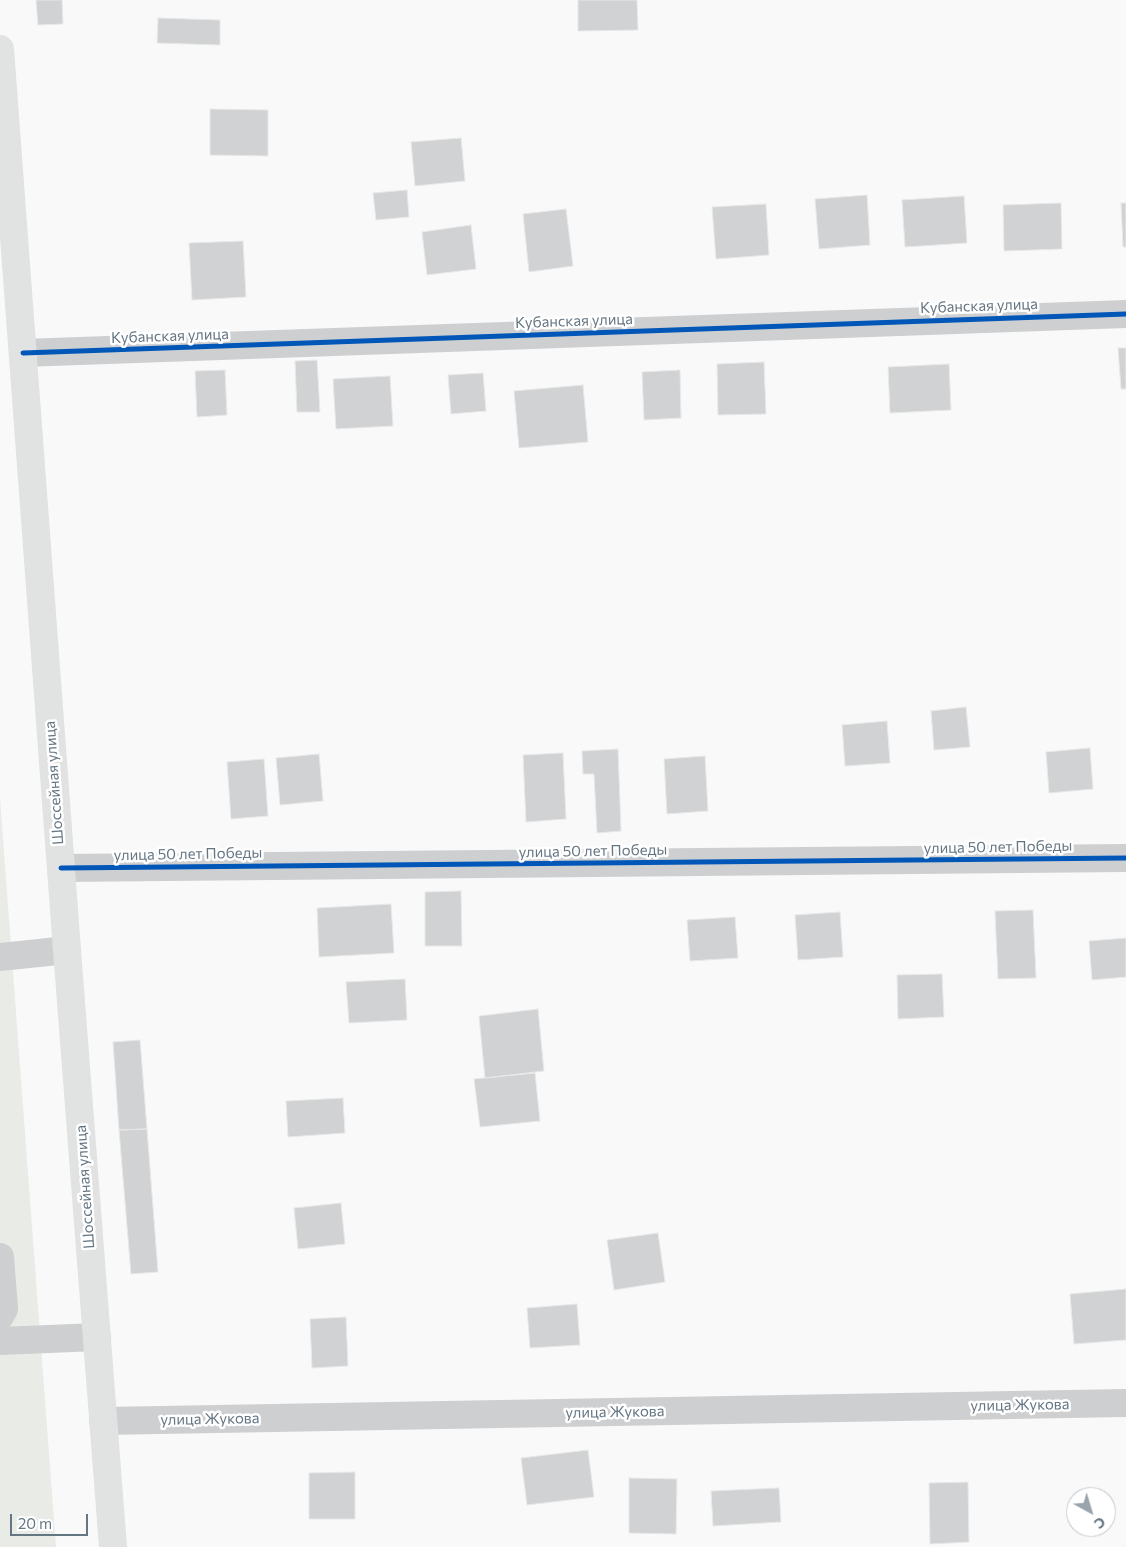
<!DOCTYPE html>
<meta charset="utf-8">
<style>
body{margin:0}
#map{position:relative;width:1126px;height:1547px;overflow:hidden;background:#f9f9f9;font-family:Commissioner,sans-serif}
canvas{display:block}
.north{position:absolute;left:1066px;top:1487px;width:50px;height:50px;box-sizing:border-box;background:#fff;border:1px solid #c1c8cd;border-radius:50%;rotate:141deg;font-size:14px;font-weight:700;line-height:20px;text-align:center;color:#657683}
.north::after{content:'';display:block;margin:auto;width:18px;height:22px;background:#99a4ac;clip-path:polygon(50% 0,100% 100%,50% 72%,0 100%)}
.scale{position:absolute;left:10px;top:1514px;width:78px;height:22px;box-sizing:border-box;border:2px solid #657683;border-top:0;padding-left:6px;font-size:15px;line-height:18px;white-space:nowrap;color:#657683;-webkit-text-stroke:4px #fff;paint-order:stroke}
</style>
<div id="map">
<canvas width="1126" height="1547"></canvas>
<div class="north">С</div>
<div class="scale">20 m</div>
</div>
<script>
const context = document.querySelector('canvas').getContext('2d');
context.lineJoin = 'round';
function paint(path, color) { context.fillStyle = color; context.fill(path, 'evenodd'); }
const poly = rows => new Path2D(rows.map(r => 'M' + r).join(''));
function stroke(path, color, width, dash) { context.strokeStyle = color; context.lineWidth = width; context.lineCap = dash ? 'butt' : 'round'; context.setLineDash(dash || []); context.stroke(path); }
function label(font, color, halo, rows, align = 'center') {
  context.font = font + ' Commissioner,sans-serif'; context.lineWidth = 5; context.setLineDash([]); context.textBaseline = 'middle'; context.strokeStyle = halo; context.fillStyle = color; for (const [text, x, y, turn = 0] of rows) {
    context.save(); context.translate(x, y); context.rotate((+turn || 0) * Math.PI / 180); context.textAlign = isNaN(turn) ? turn : align; if (halo) context.strokeText(text, 0, 0); context.fillText(text, 0, 0); context.restore();
  }
}
paint(poly([
 [0,799,56,1547,0,1547]
]), '#e8ebe6');
const building = poly([
 [36,0,62,0,63,24,38,25,36,0],
 [578,0,637,0,638,30,578,31,578,0],
 [158,18,220,20,220,45,157,43,158,18],
 [210,109,268,110,268,156,210,155,210,109],
 [461,138,465,181,415,186,411,142,461,138],
 [407,190,409,217,376,220,373,193,407,190],
 [867,195,870,245,819,249,815,199,867,195],
 [964,196,967,243,905,247,902,200,964,196],
 [1061,203,1062,249,1004,251,1003,205,1061,203],
 [1121,203,1126,203,1126,247,1123,247,1121,203],
 [766,204,769,255,716,259,712,207,766,204],
 [566,209,573,266,529,272,523,214,566,209],
 [471,225,476,269,427,275,422,232,471,225],
 [243,241,246,297,192,300,189,243,243,241],
 [1118,348,1126,348,1126,389,1121,389,1118,348],
 [317,360,320,412,297,412,295,361,317,360],
 [764,362,766,414,718,415,717,364,764,362],
 [949,364,951,410,890,413,888,367,949,364],
 [225,370,227,415,197,417,195,371,225,370],
 [680,370,681,418,644,420,642,372,680,370],
 [483,373,486,411,451,414,448,375,483,373],
 [390,376,393,426,336,429,333,379,390,376],
 [583,385,588,442,519,448,514,391,583,385],
 [966,707,970,747,934,750,931,711,966,707],
 [887,721,890,763,845,766,842,725,887,721],
 [1090,748,1093,789,1049,793,1046,752,1090,748],
 [618,749,621,831,597,833,594,774,583,774,582,751,618,749],
 [563,753,566,819,526,822,523,755,563,753],
 [319,754,323,801,280,805,276,758,319,754],
 [705,756,708,811,667,814,664,759,705,756],
 [264,759,268,816,231,819,227,762,264,759],
 [461,891,462,946,425,946,425,892,461,891],
 [391,904,394,953,319,957,317,908,391,904],
 [1033,910,1036,978,998,979,995,911,1033,910],
 [840,912,843,957,798,960,795,915,840,912],
 [735,917,738,958,690,961,687,920,735,917],
 [1126,938,1126,977,1092,980,1089,941,1126,938],
 [942,974,944,1017,898,1019,897,975,942,974],
 [405,979,407,1020,349,1023,346,982,405,979],
 [538,1009,544,1071,485,1078,479,1016,538,1009],
 [140,1040,147,1129,119,1130,113,1042,140,1040],
 [535,1073,540,1121,480,1127,474,1079,535,1073],
 [343,1098,345,1133,288,1137,286,1101,343,1098],
 [147,1129,158,1272,131,1274,119,1130,147,1129],
 [341,1203,345,1244,298,1249,294,1208,341,1203],
 [658,1233,665,1282,614,1290,607,1240,658,1233],
 [1126,1289,1126,1340,1074,1344,1070,1294,1126,1289],
 [577,1304,580,1345,530,1348,527,1308,577,1304],
 [346,1317,348,1366,312,1368,310,1319,346,1317],
 [588,1450,594,1497,527,1505,521,1458,588,1450],
 [355,1472,355,1519,309,1519,309,1473,355,1472],
 [629,1478,677,1479,676,1534,629,1533,629,1478],
 [968,1482,969,1542,930,1544,929,1483,968,1482],
 [779,1488,781,1522,713,1526,711,1491,779,1488]
]);
paint(building, '#d0d2d3');
stroke(building, '#e8e8e8', 1);
stroke(poly([
 [23,353,1126,314],
 [61,868,1126,858],
 [0,957,67,950],
 [0,1257,4,1309,0,1316],
 [0,1341,97,1337],
 [103,1421,1126,1403]
]), '#cecfd0', 28);
stroke(poly([
 [0,49,67,950,113,1547]
]), '#e1e2e2', 28);
stroke(poly([
 [23,353,1126,314],
 [61,868,1126,858]
]), '#0057b8', 5);
label('15px', '#657683', '#fff', [
 ["Кубанская улица",979,306,-2],
 ["Кубанская улица",574,321,-2],
 ["Кубанская улица",170,336,-2],
 ["Шоссейная улица",54,783,-94],
 ["улица 50 лет Победы",998,847,-1],
 ["улица 50 лет Победы",593,851,-1],
 ["улица 50 лет Победы",188,854,-1],
 ["Шоссейная улица",85,1187,-94],
 ["улица Жукова",1020,1405,-1],
 ["улица Жукова",615,1412,-1],
 ["улица Жукова",210,1419,-1]
]);
</script>
